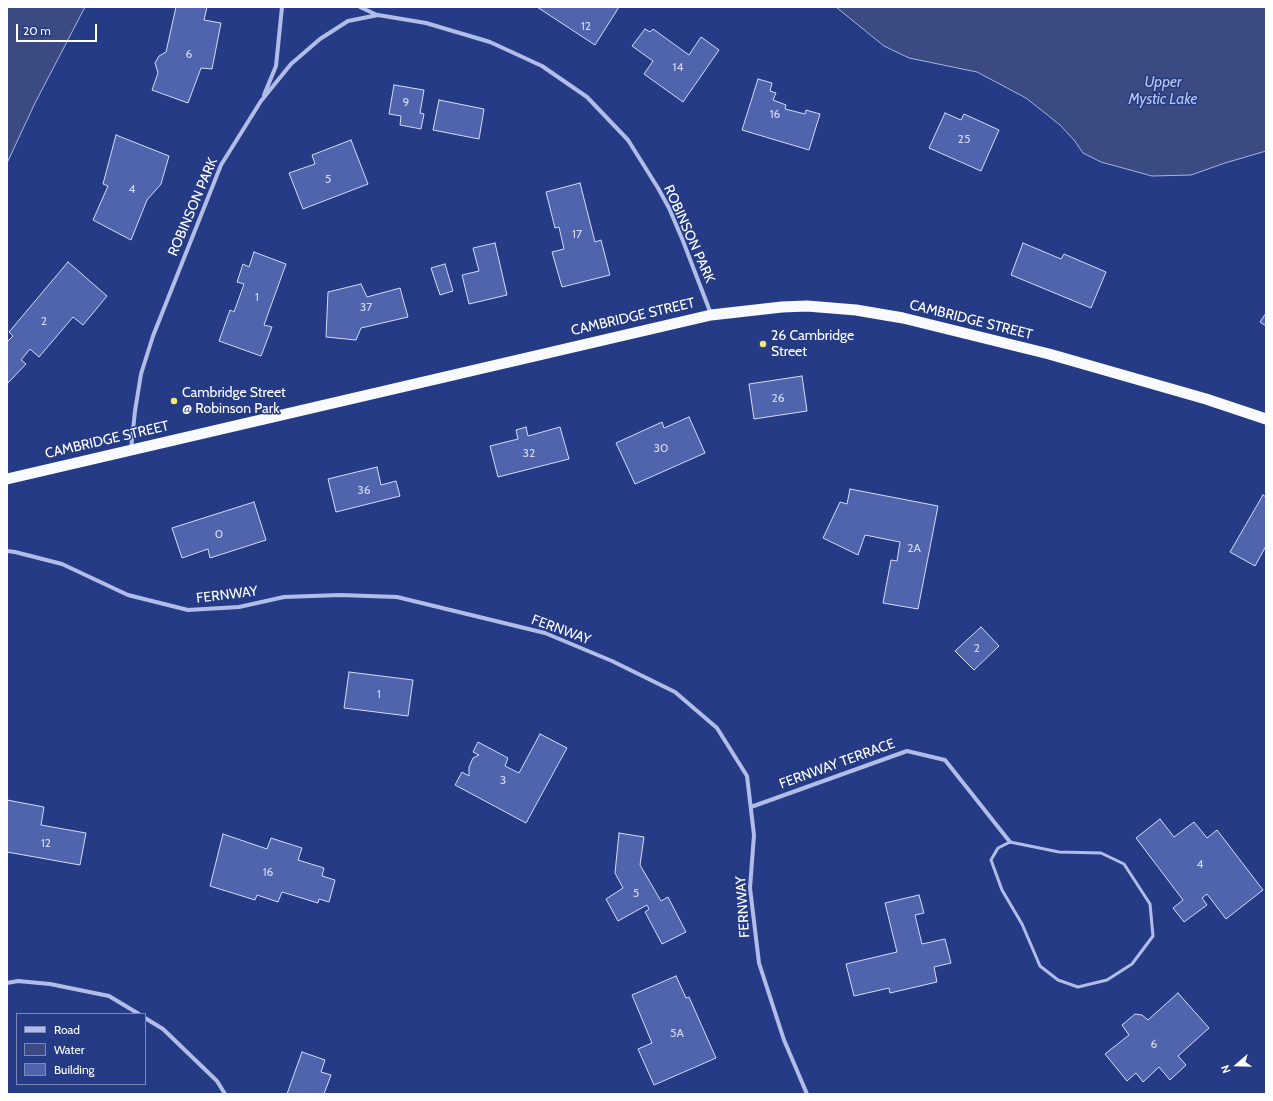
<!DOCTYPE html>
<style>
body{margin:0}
#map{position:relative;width:1273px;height:1101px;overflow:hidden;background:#263b85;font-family:Cabin,sans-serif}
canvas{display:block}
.frame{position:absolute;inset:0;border:8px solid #fff;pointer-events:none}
.legend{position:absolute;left:16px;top:1013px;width:130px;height:72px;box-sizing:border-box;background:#263b85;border:1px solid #7d89b6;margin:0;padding:5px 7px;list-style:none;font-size:12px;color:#fff}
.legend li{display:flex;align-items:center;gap:8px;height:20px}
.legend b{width:20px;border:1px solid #7d89b6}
.north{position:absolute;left:1217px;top:1045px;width:40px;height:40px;-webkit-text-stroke:3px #263b85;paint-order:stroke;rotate:250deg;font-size:11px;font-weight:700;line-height:16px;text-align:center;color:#fff}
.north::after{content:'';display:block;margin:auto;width:14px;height:18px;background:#fff;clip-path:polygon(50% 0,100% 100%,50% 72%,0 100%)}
.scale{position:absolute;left:16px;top:24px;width:81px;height:18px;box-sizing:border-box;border:2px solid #fff;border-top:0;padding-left:5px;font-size:12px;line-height:14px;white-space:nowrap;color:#fff;-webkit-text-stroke:3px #263b85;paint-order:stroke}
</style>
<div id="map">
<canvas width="1273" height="1101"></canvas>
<div class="frame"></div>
<ul class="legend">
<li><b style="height:5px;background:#b1bde8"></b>Road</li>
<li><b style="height:11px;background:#3b4a81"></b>Water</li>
<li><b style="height:11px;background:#4f64ad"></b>Building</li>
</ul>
<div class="north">N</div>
<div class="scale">20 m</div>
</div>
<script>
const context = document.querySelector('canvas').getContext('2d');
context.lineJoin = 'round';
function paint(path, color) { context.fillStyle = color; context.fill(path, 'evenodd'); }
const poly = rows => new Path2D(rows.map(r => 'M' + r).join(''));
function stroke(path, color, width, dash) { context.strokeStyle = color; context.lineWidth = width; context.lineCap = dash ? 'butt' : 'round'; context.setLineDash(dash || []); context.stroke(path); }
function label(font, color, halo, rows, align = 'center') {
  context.font = font + ' Cabin,sans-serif'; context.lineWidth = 3; context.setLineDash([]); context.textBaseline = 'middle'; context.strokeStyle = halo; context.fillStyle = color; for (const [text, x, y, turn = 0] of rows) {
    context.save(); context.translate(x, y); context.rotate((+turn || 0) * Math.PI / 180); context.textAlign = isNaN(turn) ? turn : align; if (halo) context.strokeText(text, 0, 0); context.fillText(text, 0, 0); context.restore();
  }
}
const water = poly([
 [7,7,85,7,35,103,7,163,7,7],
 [836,7,1266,7,1266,151,1225,163,1191,175,1152,176,1101,162,1083,153,1074,140,1060,125,1026,98,977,72,909,58,884,46,836,7]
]);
paint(water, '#3b4a81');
stroke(water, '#a5b5e8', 1);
const building = poly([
 [176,7,207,7,204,20,221,23,212,69,201,68,188,103,152,90,158,73,155,63,159,56,166,52,176,7],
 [537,7,619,7,595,45,537,7],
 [645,29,650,32,653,29,689,55,701,37,719,50,683,102,644,74,653,61,632,46,645,29],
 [758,79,772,83,770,91,776,93,773,100,786,105,785,109,805,114,806,110,820,114,809,150,742,130,758,79],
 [394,85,424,90,420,113,424,114,421,129,400,125,401,116,389,114,394,85],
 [439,100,484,109,479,139,433,130,439,100],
 [945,113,961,120,964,114,999,130,981,171,929,148,945,113],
 [116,135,169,156,161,184,147,200,131,240,93,220,108,186,103,184,116,135],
 [351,140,368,184,303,209,289,173,315,164,312,155,351,140],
 [580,183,595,242,601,240,610,275,562,287,552,252,564,249,559,227,555,228,546,192,580,183],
 [495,243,507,295,469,304,462,275,479,271,473,248,495,243],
 [1023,243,1061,259,1064,254,1106,272,1091,308,1011,275,1023,243],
 [254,252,286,264,264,325,272,327,261,356,219,341,230,310,234,312,244,284,237,282,243,264,249,267,254,252],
 [68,262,107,296,83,325,73,317,39,357,30,349,21,360,26,364,7,384,7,342,13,336,9,332,68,262],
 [445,264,453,291,440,295,431,268,445,264],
 [361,284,367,297,400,288,408,317,361,328,356,340,326,337,328,292,361,284],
 [1266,313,1266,326,1260,322,1266,313],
 [802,376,807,411,754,419,749,384,802,376],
 [689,417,705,453,635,484,616,443,662,422,664,428,689,417],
 [526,427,528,436,560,427,569,459,498,477,490,446,518,439,516,430,526,427],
 [377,467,381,485,396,481,400,496,336,512,328,479,377,467],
 [850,489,938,506,918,609,883,603,891,560,897,561,900,542,865,535,858,555,823,538,840,502,847,504,850,489],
 [1263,495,1266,497,1266,546,1255,566,1230,552,1263,495],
 [254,502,266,540,210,558,208,549,182,558,172,528,254,502],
 [981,627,999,646,974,670,955,651,981,627],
 [349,672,413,680,408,716,344,708,349,672],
 [540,734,567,748,526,823,455,785,462,772,469,776,469,767,473,758,479,755,473,752,478,742,508,758,505,766,519,773,540,734],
 [7,800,44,807,41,825,86,833,80,865,7,852,7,800],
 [1160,819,1174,837,1194,822,1207,838,1217,830,1263,890,1226,919,1207,894,1202,898,1207,905,1184,922,1173,908,1183,900,1136,838,1160,819],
 [619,833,644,837,640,865,661,901,668,897,686,932,662,944,645,912,649,909,647,905,618,921,606,899,623,888,615,873,619,833],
 [223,834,267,849,271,838,302,848,298,860,324,868,322,876,335,880,329,902,319,899,318,903,282,892,278,902,257,895,255,900,210,886,223,834],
 [919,895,924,913,915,915,922,944,945,939,951,963,934,967,937,982,890,993,889,988,854,996,846,964,897,952,885,903,919,895],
 [676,976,686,998,689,997,716,1058,654,1085,638,1049,652,1043,632,995,676,976],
 [1178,993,1209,1028,1178,1056,1186,1065,1170,1080,1159,1067,1143,1082,1136,1073,1127,1081,1105,1054,1129,1035,1122,1025,1135,1014,1142,1015,1148,1020,1178,993],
 [302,1052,325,1060,321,1072,331,1075,324,1094,287,1094,302,1052]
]);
paint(building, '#4f64ad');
stroke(building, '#d4dcf6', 1);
stroke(poly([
 [1010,842,1059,852,1101,853,1124,864,1150,904,1153,936,1132,964,1107,980,1078,987,1058,980,1040,966,1022,924,1002,890,991,860,998,848,1010,842]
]), '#b1bde8', 3);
stroke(poly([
 [360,7,377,15],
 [264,95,276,66,282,7],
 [131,449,135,411,141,374,153,336,221,165,261,101,291,64,320,39,348,21,378,15,426,23,490,42,542,66,587,97,628,140,658,188,669,208,683,241,711,314],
 [7,551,15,552,62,564,128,595,188,610,239,607,284,597,340,595,397,597,545,633,612,661,675,692,717,728,747,776,754,835,750,888,759,963,784,1040,807,1094],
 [751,807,907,751,945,760,1010,842],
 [7,983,18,981,50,984,109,996,139,1014],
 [145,1018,163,1029,217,1081,225,1094]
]), '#b1bde8', 4);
stroke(poly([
 [7,479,711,315,782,307,807,306,856,310,903,318,1049,354,1206,399,1266,419]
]), '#f9fafe', 11);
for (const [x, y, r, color] of [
 [763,344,4,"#f1e876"],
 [174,401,4,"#f1e876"]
]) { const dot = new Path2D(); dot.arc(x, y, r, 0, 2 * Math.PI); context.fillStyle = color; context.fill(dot); stroke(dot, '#263b85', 1.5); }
label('12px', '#d3d8ea', null, [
 ["12",586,26],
 ["6",189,54],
 ["14",678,67],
 ["9",406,102],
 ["16",775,114],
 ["25",964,139],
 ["5",328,179],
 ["4",132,189],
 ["17",577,234],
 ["1",257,297],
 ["37",366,307],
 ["2",44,321],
 ["26",778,398],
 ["30",661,448],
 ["32",529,453],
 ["36",364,490],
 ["0",219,534],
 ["2A",914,548],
 ["2",977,648],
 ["1",379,694],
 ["3",503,780],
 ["12",46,843],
 ["4",1200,864],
 ["16",268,872],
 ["5",636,893],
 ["5A",677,1033],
 ["6",1154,1044]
]);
label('14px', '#fff', '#263b85', [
 ["ROBINSON PARK",193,207,-67],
 ["ROBINSON PARK",689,234,66],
 ["CAMBRIDGE STREET",633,317,-13],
 ["CAMBRIDGE STREET",971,320,14],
 ["CAMBRIDGE STREET",107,440,-13],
 ["FERNWAY",227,595,-7],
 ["FERNWAY",561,630,20],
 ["FERNWAY TERRACE",837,764,-20],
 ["FERNWAY",743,907,-94]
]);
label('14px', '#fff', '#263b85', [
 ["26 Cambridge",771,336],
 ["Street",771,352],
 ["Cambridge Street",182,393],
 ["@ Robinson Park",182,409]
], 'left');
label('italic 15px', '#bcc8ef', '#263b85', [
 ["Upper",1163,83],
 ["Mystic Lake",1163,100]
]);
</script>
